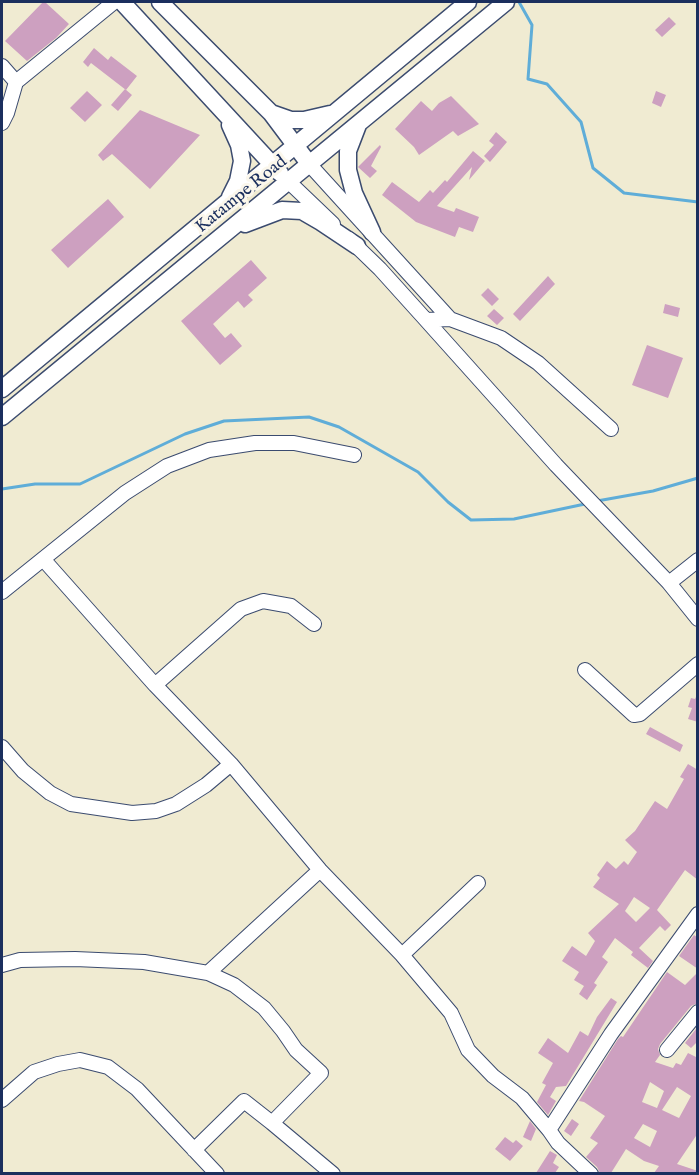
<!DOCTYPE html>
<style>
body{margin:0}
#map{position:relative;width:699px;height:1175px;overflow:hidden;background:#f0ebd2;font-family:"IM FELL English",serif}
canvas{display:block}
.frame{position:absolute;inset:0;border:3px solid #1b2f5e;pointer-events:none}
</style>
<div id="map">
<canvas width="699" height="1175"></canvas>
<div class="frame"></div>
</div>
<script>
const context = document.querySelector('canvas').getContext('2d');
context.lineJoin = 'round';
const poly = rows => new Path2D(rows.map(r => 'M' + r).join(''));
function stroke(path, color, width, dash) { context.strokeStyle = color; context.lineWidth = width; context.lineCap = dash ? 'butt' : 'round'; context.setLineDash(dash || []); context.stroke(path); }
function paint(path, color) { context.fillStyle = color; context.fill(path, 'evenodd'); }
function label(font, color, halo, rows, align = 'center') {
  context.font = font + ' "IM FELL English",serif'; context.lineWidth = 6; context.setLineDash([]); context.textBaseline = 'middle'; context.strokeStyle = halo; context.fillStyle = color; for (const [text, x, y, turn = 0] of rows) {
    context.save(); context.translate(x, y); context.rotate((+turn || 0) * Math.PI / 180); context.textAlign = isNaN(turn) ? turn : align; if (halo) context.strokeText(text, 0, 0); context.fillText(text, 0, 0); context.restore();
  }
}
stroke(poly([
 [519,2,532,25,528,79,547,84,581,122,593,168,624,193,698,202],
 [2,489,35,484,80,484,185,434,224,421,309,417,339,427,418,472,448,502,471,520,514,519,585,504],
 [597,501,653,491,698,478]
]), '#5fadd8', 3);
paint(poly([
 [43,2,45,2,69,24,56,38,27,61,5,41],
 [669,17,676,24,662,37,655,30],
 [94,48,108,60,111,56,137,76,126,90,91,63,88,67,83,62],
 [125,89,132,95,118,111,111,105],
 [87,91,102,105,85,122,70,108],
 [656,91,666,95,661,107,652,103],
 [451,96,479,124,458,136,453,131,419,155,414,147,395,129,421,101,432,111,439,103],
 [140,110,200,135,150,189,112,154,103,161,98,155],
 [496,132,507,142,490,162,484,156,494,145,489,141],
 [380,145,381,147,371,166,377,171,370,178,358,167],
 [473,151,485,161,469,180,472,167,437,206,454,212,456,208,479,217,473,232,459,227,455,237,416,222,382,195,392,182,419,202,430,190,433,193,445,180,447,182],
 [108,199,124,217,68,268,51,250],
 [251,260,267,278,248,295,253,300,244,308,238,301,213,324,225,338,231,333,242,346,220,365,181,321],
 [548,276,555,284,520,321,513,314],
 [488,288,499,299,492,306,481,295],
 [665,304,680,308,678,317,663,313],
 [494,309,504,318,497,325,487,316],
 [647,345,683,358,668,398,632,385],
 [697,695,698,696,698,722,688,719,692,708,688,707,691,698,695,699],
 [650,727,683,745,680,752,646,734],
 [688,764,698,770,698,880,685,870,657,910,671,925,665,931,660,926,639,948,653,961,648,968,631,955,633,952,615,938,602,957,608,962,594,983,597,985,587,1000,579,994,584,986,574,980,579,972,562,961,572,946,586,956,595,941,588,933,619,904,593,887,600,878,597,875,607,861,616,869,624,861,628,865,637,852,625,840,635,831,655,801,667,809,684,779,680,777],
 [634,897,650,908,636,922,625,911],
 [694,935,698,938,698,969,679,956],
 [667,972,685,985,698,972,698,1003,691,1006,660,1044,658,1049,660,1055,655,1062,673,1068,676,1063,681,1065,688,1053,698,1058,698,1133,677,1164,698,1171,698,1173,654,1173,659,1166,644,1161,626,1149,611,1173,600,1173,597,1167,586,1157,598,1143,590,1138,605,1116,584,1102,579,1101,618,1039,621,1036,623,1037],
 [650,1082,664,1091,657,1108,642,1102],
 [677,1087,691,1096,679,1118,662,1110],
 [643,1124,657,1131,650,1147,634,1138],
 [611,998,617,1002,566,1086,556,1087,550,1097,556,1101,548,1115,537,1102,546,1085,542,1083,553,1063,538,1053,548,1038,568,1053,580,1031,588,1036,597,1017],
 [696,1029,698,1031,698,1041,691,1048,685,1043],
 [572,1119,579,1124,571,1136,564,1131],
 [530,1121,536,1129,531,1141,523,1137],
 [505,1137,513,1143,516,1140,523,1146,510,1161,495,1149],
 [550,1151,557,1155,553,1163,559,1167,555,1173,536,1173]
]), '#cda0c0');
const minor = poly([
 [2,66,16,82],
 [2,123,7,113,16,82,114,2],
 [310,165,450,319],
 [289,182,333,224],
 [349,239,380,269,426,320,450,319,501,338,538,363,611,429],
 [426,320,556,465,669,583,698,560],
 [43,559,155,685,231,764,320,870,402,955,451,1013,468,1050,493,1076,522,1098,549,1130],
 [669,583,698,619],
 [2,592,125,493,167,466,209,450,255,443,294,443,354,455],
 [585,670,634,715,640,714,698,664],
 [155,685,241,609,263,601,291,606,314,624],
 [2,747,23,771,50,793,71,804,132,813,156,811,176,804,206,785,231,764],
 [402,955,478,883],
 [2,965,20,960,75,959,144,962,208,973,234,985,264,1008,283,1031,296,1050,321,1073,272,1123,333,1174],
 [208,973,320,870],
 [667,1050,698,1012],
 [2,1100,34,1072,58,1064,80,1060,108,1067,137,1089,217,1174],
 [194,1150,244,1101,272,1123],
 [591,1174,558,1143,549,1130,611,1034,698,914]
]);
const major = poly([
 [122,2,280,173],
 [160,2,271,113,310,165],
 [271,113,291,120,304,120,330,114],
 [230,125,239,145,242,161,238,181,230,197],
 [358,125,348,151,348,170,354,193,372,232],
 [245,224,282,210,302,211,321,222,357,246],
 [2,389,468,2],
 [2,417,506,2]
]);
stroke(minor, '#3b4b6f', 16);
stroke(major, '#3b4b6f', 19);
stroke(minor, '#fff', 14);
stroke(major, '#fff', 16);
label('18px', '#1b2f5e', '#fbf7ec', [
 ["Katampe Road",242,195,-39]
]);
</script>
